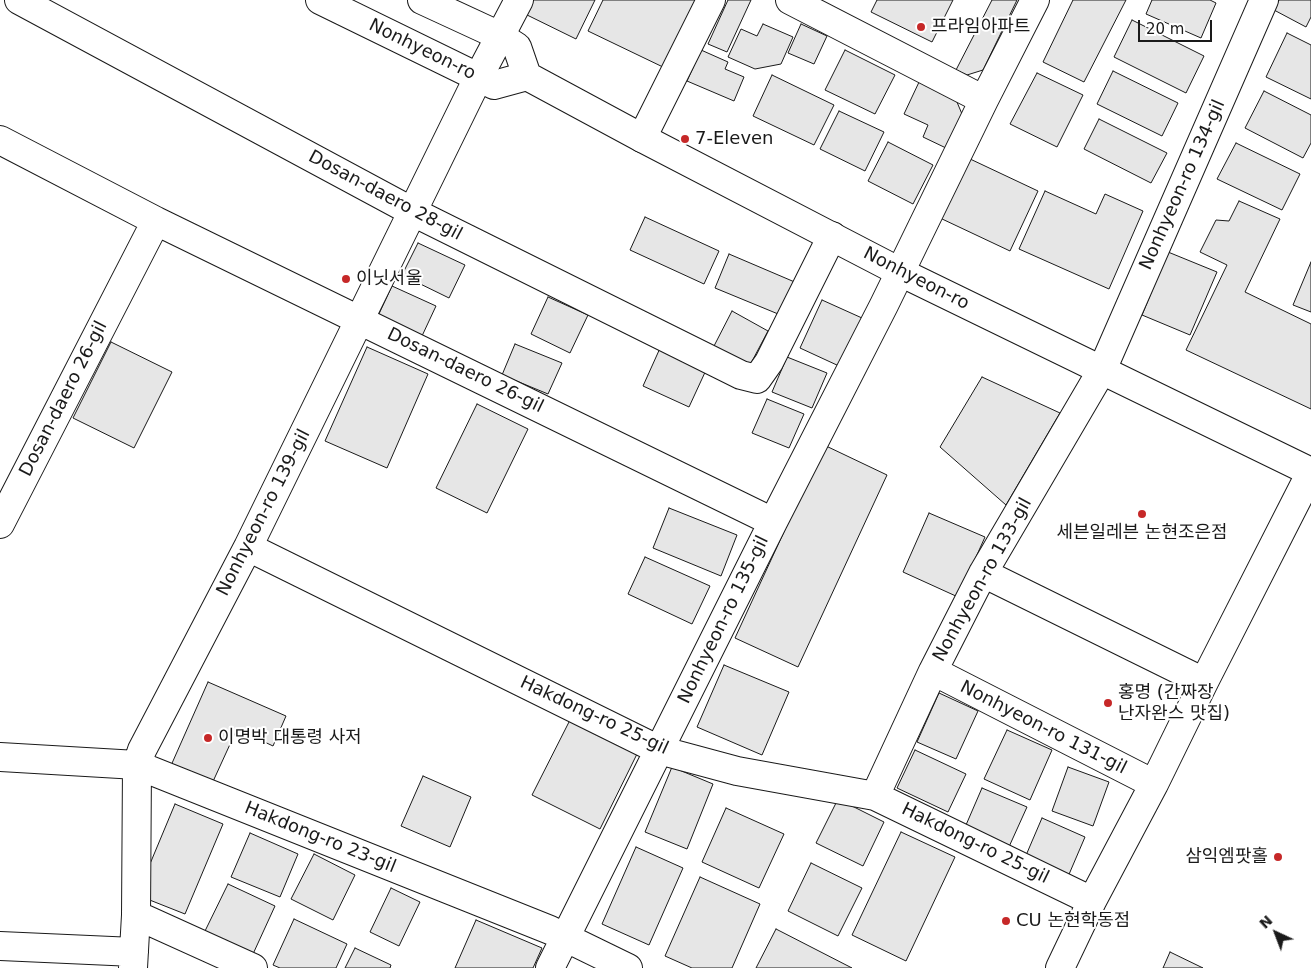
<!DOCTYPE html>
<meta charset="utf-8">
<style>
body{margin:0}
#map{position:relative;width:1311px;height:968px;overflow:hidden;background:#fff;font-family:"DejaVu Sans",sans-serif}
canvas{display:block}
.north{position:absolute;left:1251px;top:908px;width:50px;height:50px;-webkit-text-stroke:4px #fff;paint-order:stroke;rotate:317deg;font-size:14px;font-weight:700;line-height:20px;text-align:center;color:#1a1a1a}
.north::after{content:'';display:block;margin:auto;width:18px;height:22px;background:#1a1a1a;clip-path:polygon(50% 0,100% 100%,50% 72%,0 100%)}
.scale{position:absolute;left:1138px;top:20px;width:74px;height:22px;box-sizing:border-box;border:2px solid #1a1a1a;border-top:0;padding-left:6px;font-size:15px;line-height:18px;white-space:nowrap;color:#1a1a1a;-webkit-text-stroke:4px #fff;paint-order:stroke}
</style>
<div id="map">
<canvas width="1311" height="968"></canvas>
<div class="north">N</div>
<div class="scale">20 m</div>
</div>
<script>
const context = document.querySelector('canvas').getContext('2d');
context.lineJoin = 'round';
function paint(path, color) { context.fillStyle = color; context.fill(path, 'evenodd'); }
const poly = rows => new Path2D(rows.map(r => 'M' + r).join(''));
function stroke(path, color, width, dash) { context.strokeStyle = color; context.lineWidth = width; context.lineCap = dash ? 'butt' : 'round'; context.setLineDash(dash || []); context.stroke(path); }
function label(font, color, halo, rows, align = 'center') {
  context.font = font + ' "DejaVu Sans","Noto Sans KR",sans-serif'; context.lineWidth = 4; context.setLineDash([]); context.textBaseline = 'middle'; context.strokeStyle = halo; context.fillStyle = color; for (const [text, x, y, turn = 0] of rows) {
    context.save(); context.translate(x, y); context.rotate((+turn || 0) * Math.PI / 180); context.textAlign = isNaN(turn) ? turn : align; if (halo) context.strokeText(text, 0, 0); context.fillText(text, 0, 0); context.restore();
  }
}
const building = poly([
 [530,0,595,0,576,39,523,13,530,0],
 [603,0,698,0,665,68,588,31,603,0],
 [728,0,751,0,727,52,708,44,728,0],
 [877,0,953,0,932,42,871,12,877,0],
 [992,0,1017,0,983,70,967,75,956,70,992,0],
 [1073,0,1126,0,1084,82,1043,62,1073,0],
 [1152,0,1210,0,1216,3,1201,38,1146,14,1152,0],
 [1279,0,1311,0,1311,17,1306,27,1274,10,1279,0],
 [1132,20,1204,56,1186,93,1114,57,1132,20],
 [763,24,793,37,781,64,755,69,728,57,741,29,757,36,763,24],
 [801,24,827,36,814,64,788,53,801,24],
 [1287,33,1311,45,1311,99,1266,77,1287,33],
 [701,50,728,62,725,69,744,77,734,101,687,81,701,50],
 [845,50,895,75,875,114,825,90,845,50],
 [1113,71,1178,103,1162,136,1097,104,1113,71],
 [1037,73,1083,95,1057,147,1010,124,1037,73],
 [772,75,834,105,814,145,753,116,772,75],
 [920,80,954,95,962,114,946,148,923,137,928,125,904,114,920,80],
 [1264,91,1311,115,1311,143,1303,158,1245,128,1264,91],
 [839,111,884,132,865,171,820,149,839,111],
 [1099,119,1167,153,1151,183,1084,149,1099,119],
 [888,142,933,165,913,204,868,181,888,142],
 [1236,143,1300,174,1282,210,1217,179,1236,143],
 [968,158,1038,191,1010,251,940,218,968,158],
 [1045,191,1096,214,1105,194,1143,211,1109,289,1019,249,1045,191],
 [1239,201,1280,219,1245,292,1311,324,1311,409,1186,350,1227,265,1200,252,1216,220,1229,221,1239,201],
 [645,217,719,251,704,284,630,250,645,217],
 [418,243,465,265,449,298,402,275,418,243],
 [1168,252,1217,272,1190,335,1142,315,1168,252],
 [729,254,797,283,783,316,715,288,729,254],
 [1311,262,1311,312,1293,305,1311,262],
 [392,286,436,306,422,336,378,316,392,286],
 [548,297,588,315,570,353,531,334,548,297],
 [822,300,862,318,839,366,800,348,822,300],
 [732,311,768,331,750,365,714,346,732,311],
 [111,342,172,372,134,448,73,418,111,342],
 [515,344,562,363,548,394,502,375,515,344],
 [661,346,707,368,689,407,643,386,661,346],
 [367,347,428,374,387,468,325,441,367,347],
 [787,357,827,373,812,408,772,392,787,357],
 [982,377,1060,413,1006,505,940,447,982,377],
 [767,399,804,414,789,448,752,433,767,399],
 [477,404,528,429,487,513,436,488,477,404],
 [824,445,887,475,798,667,735,638,824,445],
 [669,508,737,535,721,576,653,548,669,508],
 [929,513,985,537,958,597,903,572,929,513],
 [645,557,710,586,692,624,628,594,645,557],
 [724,665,789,692,762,755,697,727,724,665],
 [208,682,286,716,273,746,237,729,210,788,169,770,208,682],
 [939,693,978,711,956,759,917,742,939,693],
 [570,720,637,754,600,829,532,795,570,720],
 [1007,730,1052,750,1030,800,984,779,1007,730],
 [915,750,966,774,948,812,897,788,915,750],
 [672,767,713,784,687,849,645,832,672,767],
 [1068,767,1109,782,1093,826,1052,811,1068,767],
 [423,776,471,797,450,847,401,826,423,776],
 [982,788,1027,807,1008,849,966,825,982,788],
 [838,799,884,822,863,866,816,843,838,799],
 [175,804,223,824,185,914,137,895,175,804],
 [726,808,784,834,759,888,702,862,726,808],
 [1042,818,1085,837,1067,879,1024,860,1042,818],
 [901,832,955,857,906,961,852,935,901,832],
 [250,833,298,854,280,897,231,877,250,833],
 [636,847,683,868,649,945,602,924,636,847],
 [314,854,355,875,333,920,291,899,314,854],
 [811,863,862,888,838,936,788,911,811,863],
 [700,877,760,904,732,968,692,968,665,956,700,877],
 [228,884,275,906,253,954,205,931,228,884],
 [391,888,420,902,399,946,370,932,391,888],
 [294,919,347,944,336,968,280,968,273,965,294,919],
 [476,920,542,948,533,968,455,968,476,920],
 [776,929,852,968,756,968,776,929],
 [355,948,391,965,390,968,345,968,355,948],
 [1170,952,1203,968,1163,968,1170,952]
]);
paint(building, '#e6e6e6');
stroke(building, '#1a1a1a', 1);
const minor = poly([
 [19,0,413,212,741,375,757,379,769,362,832,236],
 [790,0,984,100],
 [642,138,711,0],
 [0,140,156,221,773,522],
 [0,524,156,221],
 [248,547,659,750,737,771,875,796,1092,901],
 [983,573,1204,682],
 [933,671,1154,784],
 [0,757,137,765,550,930,628,968],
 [875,796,933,671,983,573,1102,370,1264,0],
 [136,915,253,968],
 [0,946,134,952],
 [133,968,136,915,137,765,142,750,248,547,478,78,519,0],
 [550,968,773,522,884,305,984,100,1035,0],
 [1060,968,1092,901,1154,784,1204,682,1311,472]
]);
const major = poly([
 [320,0,494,85,527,76],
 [422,0,500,36,517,47,527,76,642,138,900,272,1311,472]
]);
stroke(minor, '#1a1a1a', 30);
stroke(major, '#1a1a1a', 30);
stroke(minor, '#fff', 28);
stroke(major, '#fff', 28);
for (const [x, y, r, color] of [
 [921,27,5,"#c62828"],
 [685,139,5,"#c62828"],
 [346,279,5,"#c62828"],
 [1142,514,5,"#c62828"],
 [1108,703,5,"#c62828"],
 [208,738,5,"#c62828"],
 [1278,857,5,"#c62828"],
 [1006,921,5,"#c62828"]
]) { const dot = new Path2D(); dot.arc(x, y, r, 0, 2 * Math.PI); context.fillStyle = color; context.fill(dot); stroke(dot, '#fff', 2); }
label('18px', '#1a1a1a', '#fff', [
 ["프라임아파트",931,27],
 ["7-Eleven",695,139],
 ["이닛서울",356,279],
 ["세븐일레븐 논현조은점",1142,533,"center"],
 ["홍명 (간짜장",1118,693],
 ["난자완스 맛집)",1118,714],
 ["이명박 대통령 사저",218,738],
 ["삼익엠팟홀",1268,857,"right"],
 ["CU 논현학동점",1016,921]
], 'left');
label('18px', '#1a1a1a', '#fff', [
 ["Nonhyeon-ro",422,50,26],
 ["Nonhyeon-ro 134-gil",1183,185,-66],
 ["Dosan-daero 28-gil",385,196,28],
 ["Nonhyeon-ro",916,279,27],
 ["Dosan-daero 26-gil",465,371,26],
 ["Dosan-daero 26-gil",64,399,-63],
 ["Nonhyeon-ro 139-gil",264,513,-63],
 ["Nonhyeon-ro 133-gil",983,580,-61],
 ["Nonhyeon-ro 135-gil",724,620,-64],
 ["Hakdong-ro 25-gil",594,716,25],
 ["Nonhyeon-ro 131-gil",1043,728,27],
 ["Hakdong-ro 23-gil",320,838,22],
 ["Hakdong-ro 25-gil",975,844,26]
]);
</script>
